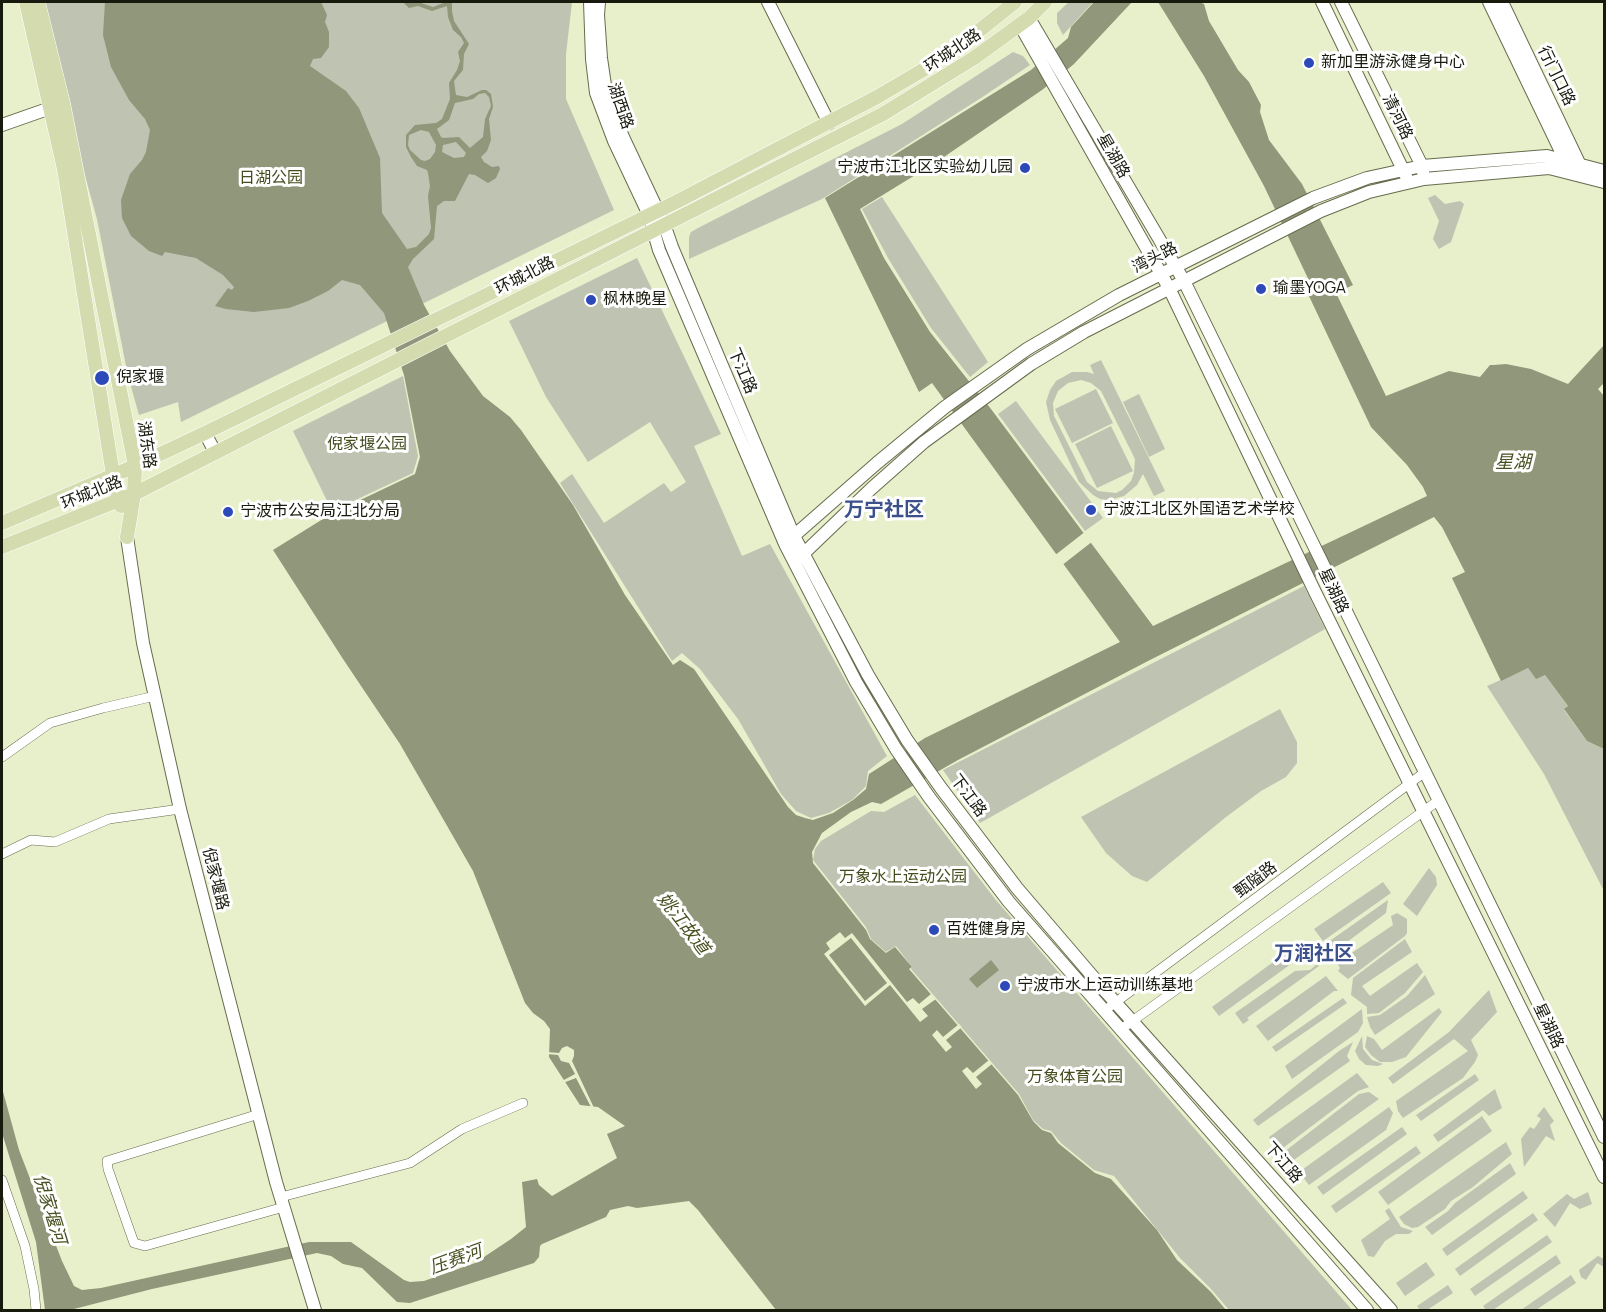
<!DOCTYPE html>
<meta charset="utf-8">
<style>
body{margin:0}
#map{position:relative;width:1606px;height:1312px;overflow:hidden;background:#e7efcb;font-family:Manrope,sans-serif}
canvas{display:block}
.frame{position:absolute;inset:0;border:3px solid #171a0d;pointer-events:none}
</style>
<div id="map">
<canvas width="1606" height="1312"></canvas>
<div class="frame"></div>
</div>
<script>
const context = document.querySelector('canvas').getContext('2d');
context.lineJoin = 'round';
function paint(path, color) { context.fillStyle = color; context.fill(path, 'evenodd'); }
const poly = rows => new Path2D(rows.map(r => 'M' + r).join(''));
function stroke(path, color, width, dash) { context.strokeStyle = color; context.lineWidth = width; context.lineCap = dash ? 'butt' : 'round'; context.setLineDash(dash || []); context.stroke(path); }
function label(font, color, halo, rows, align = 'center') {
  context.font = font + ' Manrope,"Noto Sans SC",sans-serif'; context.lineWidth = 6; context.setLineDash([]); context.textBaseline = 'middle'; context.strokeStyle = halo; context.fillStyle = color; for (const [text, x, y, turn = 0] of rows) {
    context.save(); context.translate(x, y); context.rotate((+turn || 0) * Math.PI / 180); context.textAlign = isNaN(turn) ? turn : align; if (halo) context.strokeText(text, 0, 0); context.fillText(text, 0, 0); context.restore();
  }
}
paint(poly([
 [42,2,572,2,566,54,566,99,614,210,181,422,178,402,139,415,128,376,97,219,77,147],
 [1069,2,1093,2,1063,35,1057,23,1057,13],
 [1013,52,1023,56,1030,65,984,96,822,199,689,259,689,237,691,232,698,228,902,124],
 [1435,195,1445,204,1460,201,1464,204,1451,242,1439,249,1433,239,1439,221,1428,198],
 [882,197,988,362,970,377,931,328,888,258,862,209],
 [637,258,721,434,694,446,742,556,770,544,887,756,868,771,866,786,852,800,829,813,811,818,796,811,781,794,738,719,700,669,682,653,672,661,560,483,572,474,604,523,664,483,671,492,686,482,650,422,588,462,546,397,509,321],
 [1101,360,1165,491,1154,496,1143,474,1137,485,1124,496,1109,500,1100,499,1093,495,1079,482,1050,420,1046,402,1050,390,1056,381,1072,372,1087,372,1094,374,1090,365],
 [1081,380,1091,383,1101,391,1135,459,1134,473,1131,481,1122,490,1116,493,1098,491,1087,482,1054,416,1053,403,1058,391,1068,383],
 [403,376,418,456,413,473,332,511,293,431],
 [1096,389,1113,423,1072,443,1055,409],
 [1139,394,1165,449,1149,457,1123,402],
 [1016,401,1103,518,1085,531,998,414],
 [1111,426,1133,471,1097,488,1075,444],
 [1304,586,1325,629,980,823,943,770],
 [1528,668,1536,678,1545,675,1568,706,1564,710,1587,741,1604,749,1604,891,1544,774,1487,686],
 [1280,709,1297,742,1297,763,1286,777,1261,791,1226,817,1147,882,1132,876,1106,853,1081,817],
 [915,795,995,899,1352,1310,1229,1310,1211,1289,1180,1258,1114,1176,1094,1170,1061,1143,1051,1131,1043,1129,1033,1120,1019,1094,911,969,912,967,896,946,886,952,871,939,866,927,813,860,815,849,821,841,871,811,884,812],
 [1429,868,1436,877,1437,885,1417,916,1403,904],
 [1383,882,1391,893,1323,941,1314,929],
 [1388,900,1386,913,1331,954,1324,945],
 [1397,913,1407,919,1407,933,1405,936,1348,979,1338,971,1340,968,1337,963,1393,925,1391,916],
 [1405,939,1412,952,1362,986,1370,996,1417,963,1423,972,1405,993,1379,1013,1367,1014,1367,1007,1351,995,1353,978],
 [1295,946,1302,956,1219,1016,1212,1007],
 [1317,964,1319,966,1247,1018,1249,1020,1243,1024,1235,1013,1295,971,1310,970],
 [1425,975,1435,994,1375,1035,1370,1027,1367,1017,1380,1015,1407,996],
 [1326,976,1338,991,1334,991,1268,1041,1256,1026],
 [1489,990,1497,1012,1471,1040,1478,1055,1475,1062,1463,1078,1403,1118,1398,1111,1396,1101,1468,1051,1454,1039,1393,1084,1388,1078,1449,1032],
 [1343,998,1347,1003,1276,1052,1272,1047],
 [1439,1008,1442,1012,1406,1057,1392,1062,1380,1062,1371,1055,1365,1047,1367,1036,1374,1039,1382,1050],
 [1362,1009,1363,1023,1358,1032,1292,1079,1285,1066],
 [1362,1036,1363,1049,1372,1060,1383,1064,1378,1066,1366,1065,1359,1059,1355,1051],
 [1353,1042,1347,1056,1350,1061,1258,1126,1253,1120,1339,1051],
 [1357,1073,1369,1087,1358,1091,1279,1151,1269,1137],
 [1475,1074,1479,1080,1421,1121,1416,1115],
 [1495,1089,1502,1108,1489,1116,1483,1110,1438,1142,1433,1135],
 [1369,1092,1379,1099,1291,1162,1284,1152,1359,1094],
 [1389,1107,1393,1113,1386,1130,1309,1185,1299,1172],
 [1544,1107,1554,1121,1550,1125,1555,1141,1546,1136,1524,1167,1521,1139,1530,1127,1534,1129,1541,1119,1537,1116],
 [1482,1116,1492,1131,1388,1205,1378,1192],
 [1402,1127,1407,1134,1323,1195,1317,1187],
 [1506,1142,1512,1154,1473,1187,1451,1201,1445,1209,1418,1227,1412,1228,1404,1224,1399,1217],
 [1416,1146,1421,1153,1336,1213,1331,1206],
 [1510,1163,1516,1174,1432,1235,1425,1227,1448,1211,1455,1203],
 [1523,1191,1528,1198,1447,1256,1442,1249],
 [1588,1192,1592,1204,1580,1209,1570,1203,1555,1227,1543,1214,1567,1194,1574,1199],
 [1389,1208,1401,1227,1413,1231,1409,1234,1396,1234,1385,1241,1374,1257,1368,1256,1361,1240,1390,1219,1385,1211],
 [1533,1213,1538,1220,1460,1276,1455,1269],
 [1547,1235,1552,1242,1475,1296,1470,1289],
 [1556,1255,1561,1263,1493,1310,1486,1310,1483,1306],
 [1598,1256,1604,1259,1604,1267,1597,1263,1586,1280,1581,1277,1579,1270],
 [1426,1262,1435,1275,1405,1296,1396,1283],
 [1571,1275,1576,1283,1536,1310,1521,1310],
 [1448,1285,1453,1293,1427,1310,1420,1310,1417,1306]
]), '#bfc3b2');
paint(poly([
 [105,2,321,2,327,15,325,22,329,32,329,47,321,58,313,59,310,66,346,91,359,108,380,158,382,213,407,249,416,247,429,234,431,228,428,196,430,186,428,173,427,170,417,166,411,157,406,147,406,135,415,125,436,123,442,119,450,99,449,83,457,70,460,61,458,52,464,43,461,37,453,30,448,17,447,6,432,11,418,6,409,8,403,2,421,3,433,7,446,2,454,2,452,3,452,11,454,21,469,44,464,54,463,70,454,81,456,95,467,97,482,90,486,90,491,94,493,107,489,119,491,140,487,151,481,157,484,162,492,167,499,166,500,169,496,178,488,183,475,175,469,174,455,201,444,201,437,206,434,239,413,259,408,267,424,305,450,351,483,396,510,417,521,430,573,505,625,595,673,665,680,660,694,669,788,807,796,815,805,818,813,820,833,813,853,800,866,789,869,774,925,738,1120,642,932,383,919,392,825,198,1031,70,1068,38,1071,27,1094,2,1132,2,1074,64,1042,90,938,161,860,209,884,258,930,332,991,409,1153,626,1427,496,1423,487,1407,465,1371,427,1308,294,1314,291,1264,186,1204,76,1158,2,1199,2,1204,4,1209,21,1238,70,1249,82,1261,105,1260,112,1269,140,1302,184,1353,285,1336,293,1386,396,1449,371,1480,377,1490,365,1494,365,1506,364,1531,369,1568,384,1604,345,1604,383,1598,389,1604,396,1604,749,1587,741,1564,709,1568,706,1545,675,1536,679,1528,668,1501,681,1452,578,1465,572,1442,527,1434,517,1148,661,958,760,881,804,872,802,851,812,822,833,812,852,813,863,866,930,870,939,886,953,895,947,912,967,909,969,1018,1095,1033,1121,1042,1130,1051,1133,1058,1143,1095,1173,1111,1179,1157,1230,1177,1260,1211,1292,1226,1310,776,1310,698,1210,689,1201,637,1208,628,1206,610,1210,606,1217,542,1244,540,1246,539,1257,534,1263,410,1303,397,1302,362,1268,343,1264,331,1256,317,1253,152,1289,70,1310,45,1310,36,1242,2,1133,2,1088,19,1150,62,1261,74,1286,82,1290,101,1288,309,1242,351,1242,404,1280,410,1282,424,1281,475,1263,511,1239,526,1227,522,1182,537,1179,539,1185,552,1196,617,1158,607,1134,625,1126,598,1107,580,1105,549,1057,550,1029,544,1021,533,1013,525,1003,473,871,400,744,343,659,273,550,331,514,415,474,420,457,404,375,384,313,360,285,342,280,328,291,308,301,289,308,254,312,226,309,215,306,228,288,232,290,234,287,223,275,196,258,165,252,162,256,149,251,131,236,122,218,121,200,130,174,142,160,146,152,150,130,145,119,129,100,111,67,103,35],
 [485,93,489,97,491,106,485,119,483,137,470,148,459,137,443,138,441,137,437,129,449,120,455,103,473,99,479,94],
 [421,130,429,132,436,145,435,152,430,159,425,161,421,160,410,150,408,145,409,135],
 [456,142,466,153,464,157,454,158,442,152,443,145],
 [991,960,999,970,977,988,969,979]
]), '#90977a');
paint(poly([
 [1086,531,1093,541,1061,566,1054,556],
 [840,932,845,938,852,933,907,1002,913,998,919,1004,931,994,936,999,922,1009,928,1016,920,1022,890,985,865,1006,824,954,830,949,826,943],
 [851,938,887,983,865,1001,829,955],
 [959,1024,962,1027,946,1040,952,1047,946,1052,932,1035,937,1030,943,1037],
 [567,1046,574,1050,574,1056,572,1061,595,1110,592,1109,576,1078,563,1083,562,1081,575,1074,569,1063,561,1061,558,1055,547,1054,547,1052,559,1053,562,1048],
 [989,1060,992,1064,976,1077,982,1084,976,1089,962,1071,967,1067,973,1073]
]), '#e7efcb');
const street = poly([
 [2,757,50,723,103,708,155,696],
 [2,854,31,840,55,842,109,819,180,809],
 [1104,1011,1425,772],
 [1120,1030,1439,800],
 [259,1114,107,1161,108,1169,134,1243,145,1246,284,1207],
 [2,1180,25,1246,34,1289,36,1310],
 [281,1197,410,1163,462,1129,523,1103]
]);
const secondary = poly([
 [590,2,592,59,596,93,614,141,649,215,659,250,785,544,856,682,896,749,929,797,1009,902,1367,1310],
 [599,2,598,15,601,58,606,92,623,137,664,224,672,247,794,536,868,675,907,740,941,788,1017,888,1106,992,1391,1310],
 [768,2,829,123],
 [1322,2,1406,176],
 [1341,2,1422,166,1423,172],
 [1489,2,1565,160],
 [1502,2,1580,165],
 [1029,18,1184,281,1604,1137],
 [1020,25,1169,288,1315,592,1604,1177],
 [2,125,59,105],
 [205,433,215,452],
 [127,537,143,643,180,809,276,1182,315,1310],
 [788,541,877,463,945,407,1027,349,1119,295,1313,198,1367,178,1422,166,1547,156,1604,171],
 [799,558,872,488,924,442,1031,364,1084,332,1321,211,1369,192,1424,179,1549,168,1604,182]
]);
const primary = poly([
 [26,2,64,169,113,475,121,506],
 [38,2,63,103,135,466,134,494,127,537],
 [2,523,135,466,205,433,678,201,877,97,923,70,971,37,1015,2],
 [2,547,134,494,883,114,974,58,1029,18,1045,2]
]);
stroke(street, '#666c4d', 10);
stroke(secondary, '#666c4d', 14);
stroke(primary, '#fff', 15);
stroke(street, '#fff', 9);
stroke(secondary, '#fff', 12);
stroke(primary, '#d3dbaf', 14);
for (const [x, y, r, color] of [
 [1309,63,6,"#2c49b9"],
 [1025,168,6,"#2c49b9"],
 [1261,289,6,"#2c49b9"],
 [591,300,6,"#2c49b9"],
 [102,378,8,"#2c49b9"],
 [1091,510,6,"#2c49b9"],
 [228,512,6,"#2c49b9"],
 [934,930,6,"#2c49b9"],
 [1005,986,6,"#2c49b9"]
]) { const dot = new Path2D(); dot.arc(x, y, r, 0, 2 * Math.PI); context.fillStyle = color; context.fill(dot); stroke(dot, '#fff', 2); }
label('16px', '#171a0d', '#fff', [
 ["环城北路",953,51,-34],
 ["行门口路",1556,76,64],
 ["湖西路",620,106,71],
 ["清河路",1397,117,64],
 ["星湖路",1113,156,60],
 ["湾头路",1155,258,-27],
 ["环城北路",525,276,-27],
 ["下江路",742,371,67],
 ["湖东路",146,445,82],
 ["环城北路",92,493,-22],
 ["星湖路",1333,591,64],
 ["下江路",968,796,53],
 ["倪家堰路",215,879,76],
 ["甄隘路",1256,880,-37],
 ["星湖路",1548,1026,64],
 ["下江路",1283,1163,49]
]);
label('16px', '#171a0d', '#fff', [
 ["新加里游泳健身中心",1321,63],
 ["宁波市江北区实验幼儿园",1013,168,"right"],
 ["瑜墨YOGA",1273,289],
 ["枫林晚星",603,300],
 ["倪家堰",116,378],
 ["宁波江北区外国语艺术学校",1103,510],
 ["宁波市公安局江北分局",240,512],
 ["百姓健身房",946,930],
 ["宁波市水上运动训练基地",1017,986]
], 'left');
label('16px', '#454d1d', '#fff', [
 ["日湖公园",271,179],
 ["倪家堰公园",367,445],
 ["万象水上运动公园",903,878],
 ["万象体育公园",1075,1078]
]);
label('italic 18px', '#495121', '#fff', [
 ["星湖",1513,463],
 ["姚江故道",683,924,52],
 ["倪家堰河",49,1209,73],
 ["压赛河",456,1260,-20]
]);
label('bold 20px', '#3c518b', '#fff', [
 ["万宁社区",884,510],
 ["万润社区",1314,954]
]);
</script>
